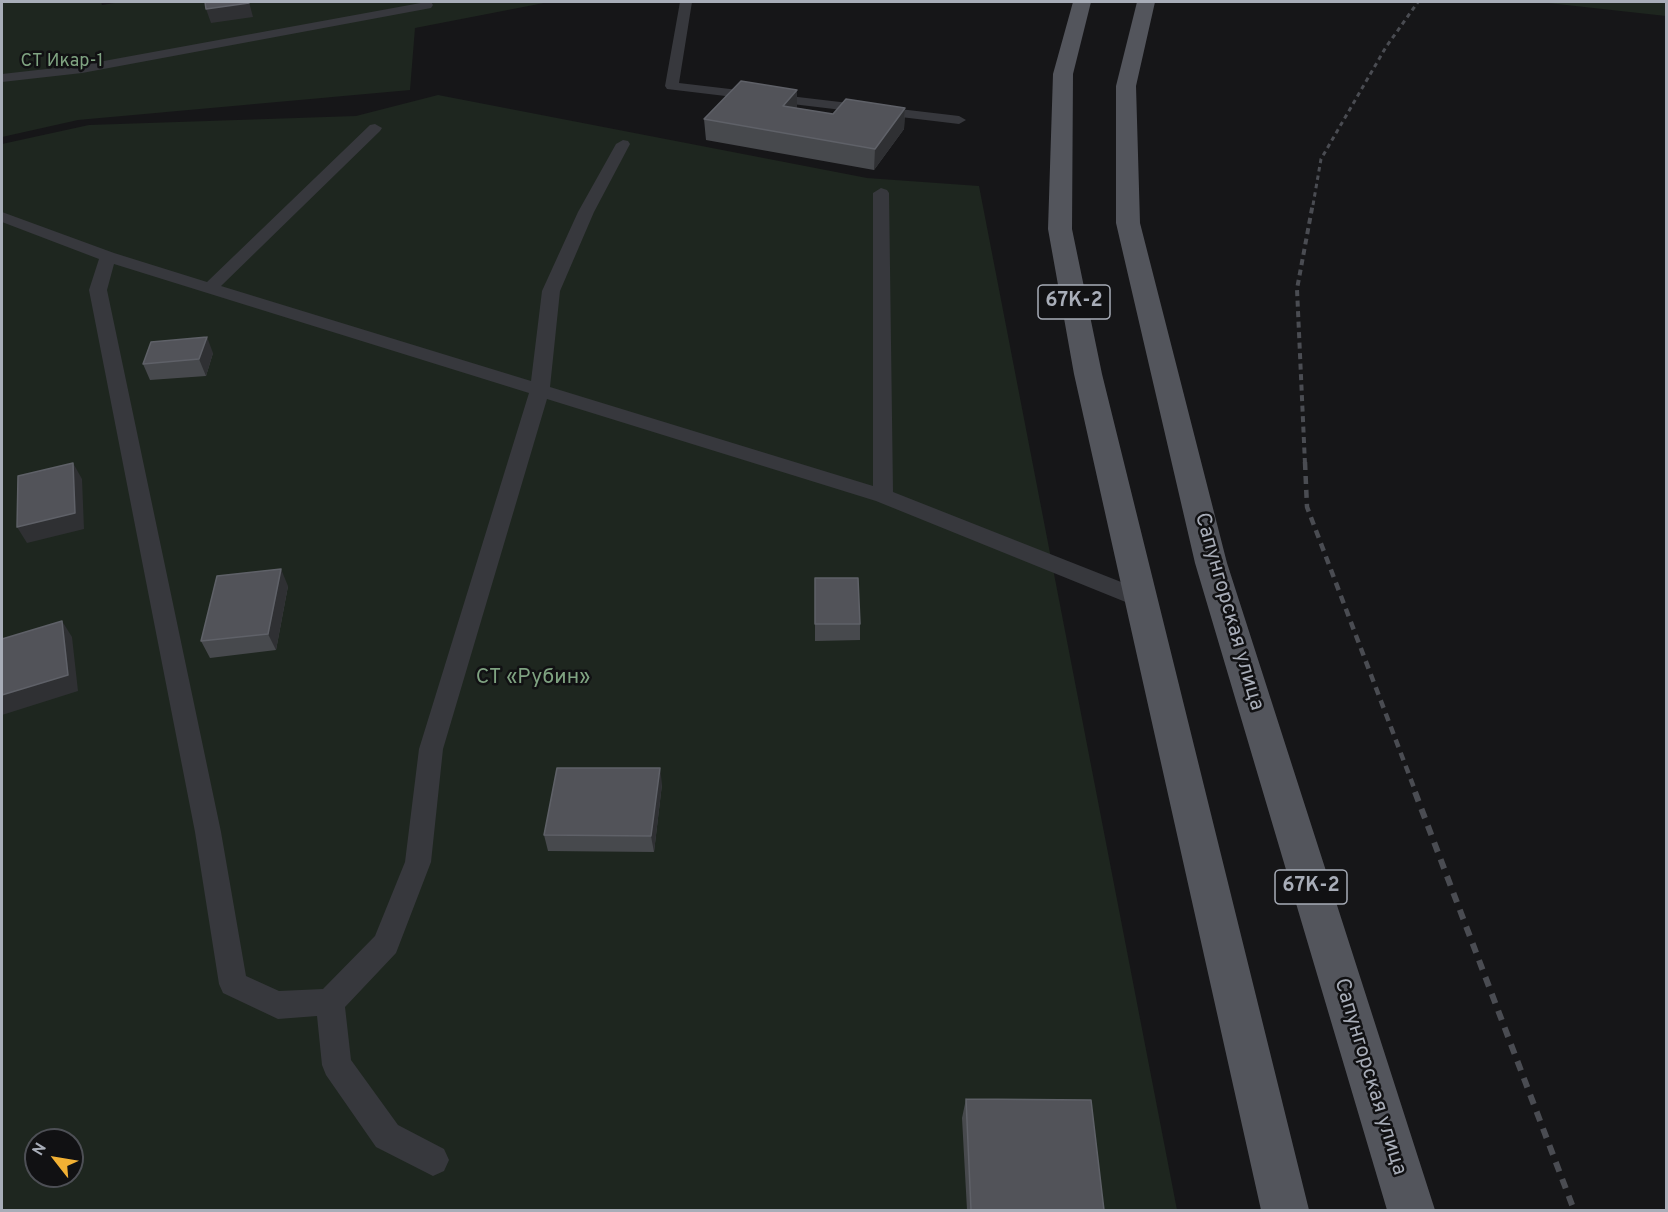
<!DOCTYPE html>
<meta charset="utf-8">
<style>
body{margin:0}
#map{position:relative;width:1668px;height:1212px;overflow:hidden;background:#161618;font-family:Overpass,sans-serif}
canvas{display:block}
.frame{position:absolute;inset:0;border:3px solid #a8adb8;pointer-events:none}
.north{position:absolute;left:24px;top:1128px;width:60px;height:60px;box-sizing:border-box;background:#111113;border:2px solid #4d4f55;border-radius:50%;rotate:301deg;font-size:16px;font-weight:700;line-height:24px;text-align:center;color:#a8adb8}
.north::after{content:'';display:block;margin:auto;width:21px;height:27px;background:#f2b134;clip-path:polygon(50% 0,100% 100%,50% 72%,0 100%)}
</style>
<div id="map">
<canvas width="1668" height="1212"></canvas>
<div class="frame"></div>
<div class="north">N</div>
</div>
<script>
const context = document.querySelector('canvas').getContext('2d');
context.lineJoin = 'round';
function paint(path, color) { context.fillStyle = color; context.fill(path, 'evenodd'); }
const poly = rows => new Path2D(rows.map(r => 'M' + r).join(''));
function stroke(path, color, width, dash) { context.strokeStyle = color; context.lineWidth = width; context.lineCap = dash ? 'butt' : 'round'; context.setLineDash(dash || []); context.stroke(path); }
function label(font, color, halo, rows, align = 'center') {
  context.font = font + ' Overpass,sans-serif'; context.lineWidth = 5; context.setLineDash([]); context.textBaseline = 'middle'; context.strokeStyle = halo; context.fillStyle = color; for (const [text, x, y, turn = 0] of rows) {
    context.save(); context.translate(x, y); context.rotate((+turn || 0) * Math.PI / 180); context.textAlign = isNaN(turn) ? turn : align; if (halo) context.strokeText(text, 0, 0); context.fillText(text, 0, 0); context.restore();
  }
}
paint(poly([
 [2,2,101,2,102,5,121,2,549,2,415,28,410,90,78,120,2,137],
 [1539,2,1666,2,1666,16],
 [438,95,867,178,979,186,1177,1210,2,1210,2,144,89,125,356,116],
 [36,1140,72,1140,72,1176,36,1176]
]), '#1e261f');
paint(poly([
 [426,2,431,2,433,5,431,8,82,73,2,82,2,74,82,65,426,2],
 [680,2,692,2,679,83,959,116,966,120,959,124,667,89,665,86,680,2],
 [375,124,382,128,380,131,221,286,531,381,542,291,578,212,616,144,623,140,628,141,630,144,594,212,560,291,550,387,873,486,873,193,881,188,887,190,889,193,893,492,1149,593,1152,599,1149,605,1141,607,1133,605,876,501,547,399,443,749,431,862,396,953,345,1007,351,1060,398,1125,444,1149,449,1160,444,1171,433,1176,376,1147,326,1075,322,1065,317,1016,278,1019,223,993,219,984,195,832,89,290,99,259,2,222,2,212,114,253,207,282,370,125,375,124],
 [114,264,529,393,419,749,405,862,375,936,323,989,279,991,246,976,221,832,107,290,114,264]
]), '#37383d');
paint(poly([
 [1073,2,1091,2,1073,74,1072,229,1102,374,1309,1210,1261,1210,1074,374,1048,229,1053,74,1073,2],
 [1137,2,1155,2,1136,86,1140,223,1227,563,1435,1210,1387,1210,1195,563,1116,223,1116,86,1137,2]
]), '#53555c');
stroke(poly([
 [1313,205,1321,159,1386,47,1418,2]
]), '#4a4c52', 3, [4.5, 4]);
stroke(poly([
 [1305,464,1297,289,1313,203]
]), '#4a4c52', 4, [6, 4.5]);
stroke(poly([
 [1305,462,1307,507,1416,793]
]), '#4a4c52', 4.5, [8, 6]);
stroke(poly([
 [1415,792,1574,1210]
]), '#4a4c52', 6, [10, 8]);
paint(poly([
 [797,90,797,108,833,114,905,108,904,129,874,170,706,140,704,119],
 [213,353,206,376,150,380,143,364],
 [815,578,860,624,860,640,815,641],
 [288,586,276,650,210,658,201,641],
 [662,784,654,852,548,851,544,835],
 [966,1099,1104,1210,967,1210,962,1118]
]), '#47494d');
paint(poly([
 [249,2,253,17,211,23,206,9],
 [797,90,797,111,783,106],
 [905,108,904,129,874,170,875,149],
 [207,337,213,353,206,376,199,359],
 [73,463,82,479,84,529,27,543,17,527],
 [281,569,288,586,276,650,268,634],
 [62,621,72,637,78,691,2,715,2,695],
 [660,768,662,784,654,852,651,836]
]), '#2f3033');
const building = poly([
 [205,2,249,2,249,3,206,9,205,2],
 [741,81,797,90,783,106,833,114,846,99,905,108,875,149,704,119,741,81],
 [207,337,199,359,143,364,151,342,207,337],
 [73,463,75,513,17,527,18,476,73,463],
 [281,569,268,634,201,641,217,576,281,569],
 [815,578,858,578,860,624,815,624,815,578],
 [62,621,68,675,2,695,2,639,62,621],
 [557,768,660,768,651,836,544,835,557,768],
 [966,1099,1091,1100,1104,1210,971,1210,966,1099]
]);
paint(building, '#525359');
stroke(building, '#5f6168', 1.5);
label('18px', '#7fa381', '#111113', [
 ["СТ Икар-1",62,62]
]);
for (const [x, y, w] of [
 [1074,302,72],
 [1311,887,72]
]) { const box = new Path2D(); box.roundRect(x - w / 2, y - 17, w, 34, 4.5); context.fillStyle = '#111113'; context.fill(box); stroke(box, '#a8adb8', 1.5); }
label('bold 20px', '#a8adb8', null, [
 ["67К-2",1074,302],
 ["67К-2",1311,887]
]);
label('21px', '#a8adb8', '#111113', [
 ["Сапунгорская улица",1228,612,74],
 ["Сапунгорская улица",1369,1077,73]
]);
label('21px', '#7fa381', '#111113', [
 ["СТ «Рубин»",533,679]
]);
</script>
